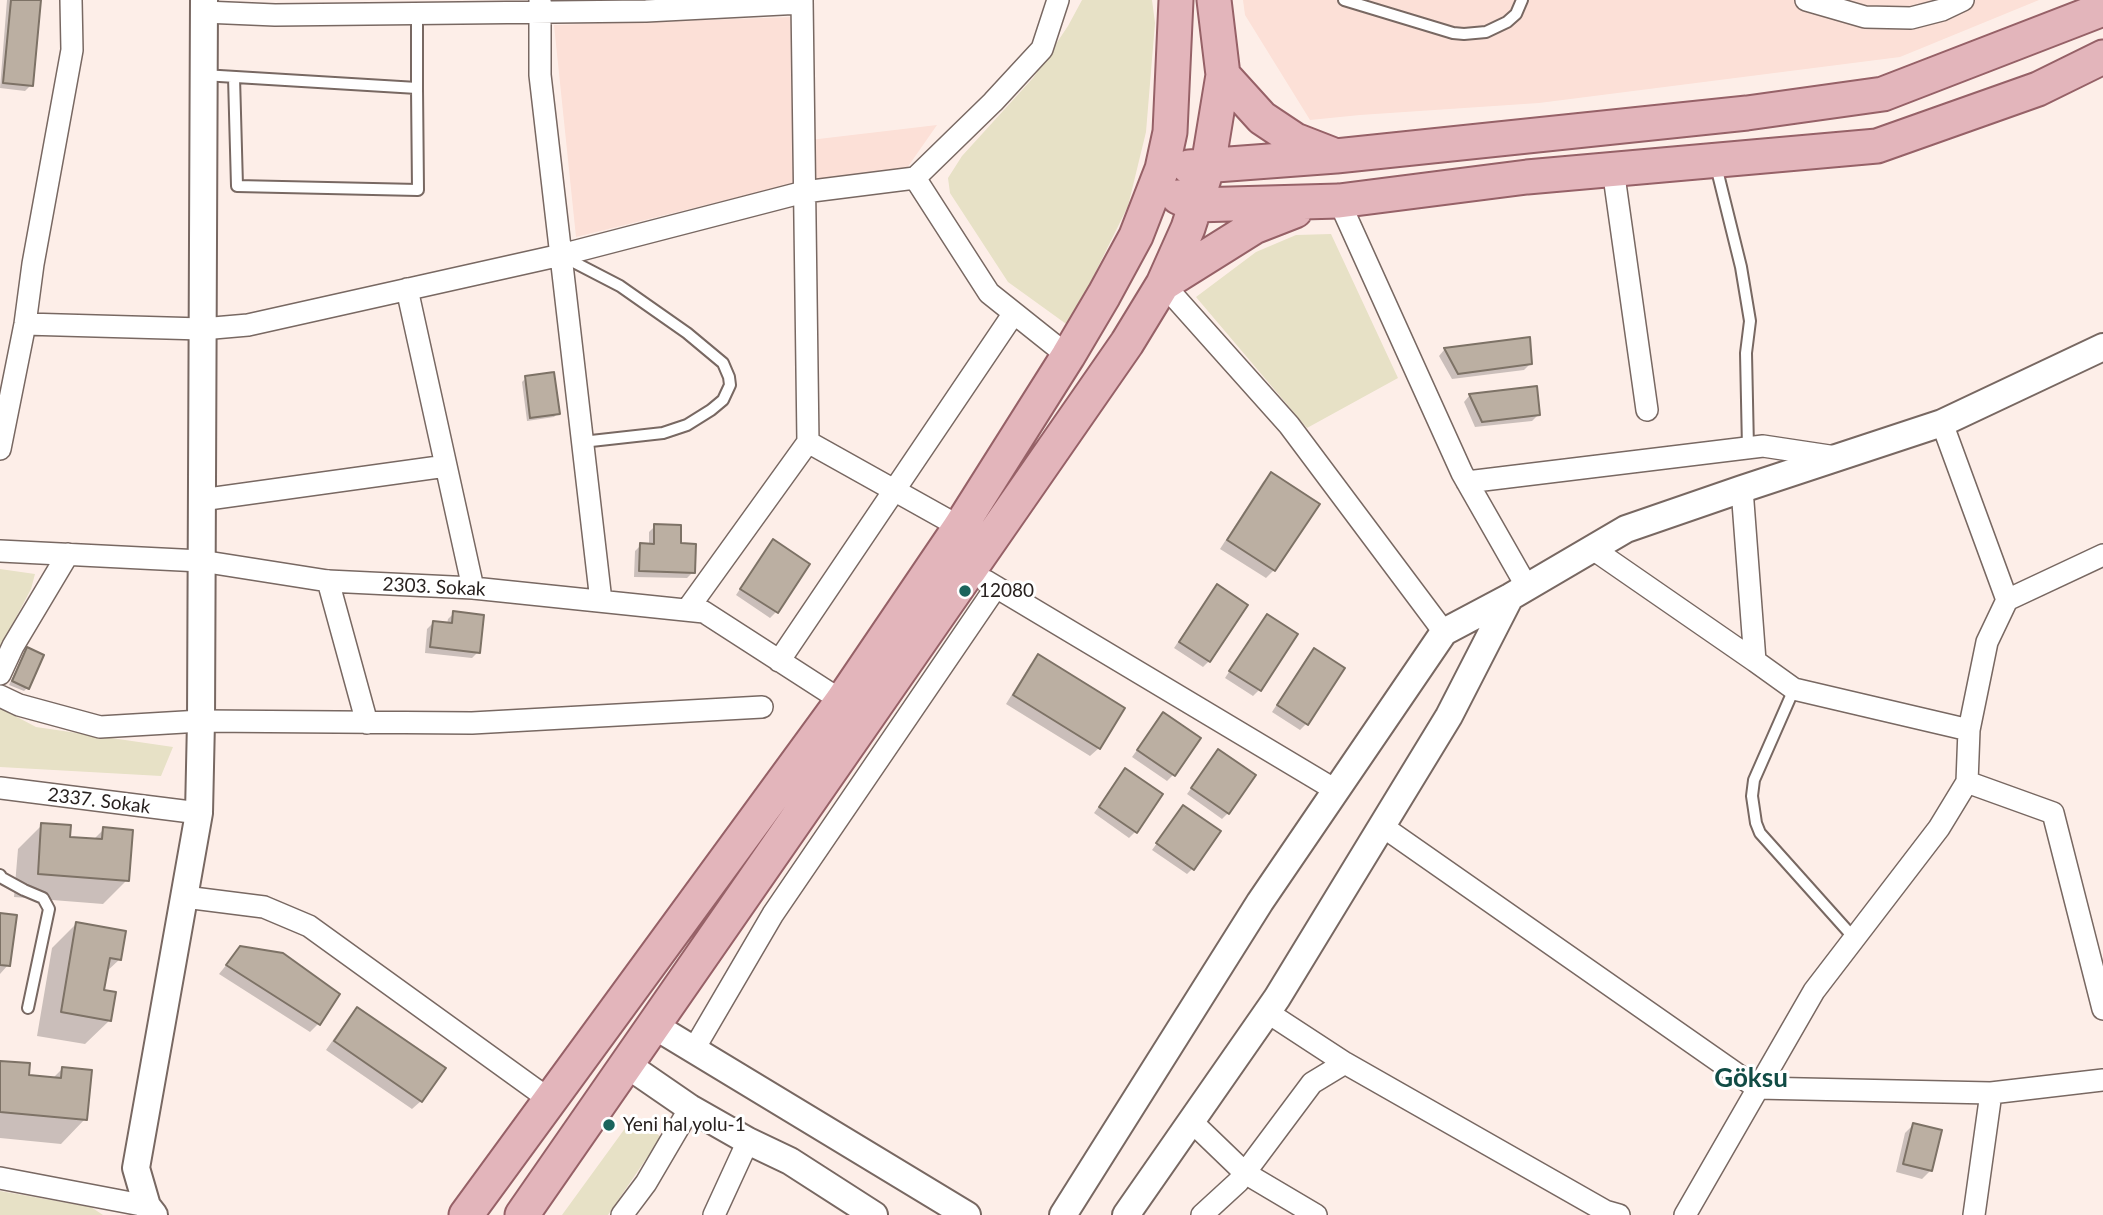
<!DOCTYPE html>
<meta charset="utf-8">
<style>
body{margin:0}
canvas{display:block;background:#fdeee8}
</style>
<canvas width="2103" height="1215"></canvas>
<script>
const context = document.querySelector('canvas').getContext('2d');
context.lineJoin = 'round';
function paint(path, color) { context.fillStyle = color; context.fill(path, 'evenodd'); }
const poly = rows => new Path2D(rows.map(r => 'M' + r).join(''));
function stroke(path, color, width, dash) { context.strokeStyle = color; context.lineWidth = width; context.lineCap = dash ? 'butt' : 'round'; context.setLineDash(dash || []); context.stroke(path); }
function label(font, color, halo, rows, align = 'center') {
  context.font = font + ' Lato,sans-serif'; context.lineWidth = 6; context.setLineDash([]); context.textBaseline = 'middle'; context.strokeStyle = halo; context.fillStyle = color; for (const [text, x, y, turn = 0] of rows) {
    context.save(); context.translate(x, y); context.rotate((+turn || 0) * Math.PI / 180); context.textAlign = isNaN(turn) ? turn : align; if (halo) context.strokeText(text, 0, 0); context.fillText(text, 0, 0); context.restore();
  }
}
paint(poly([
 [1243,0,2039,0,1900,57,1539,103,1360,115,1310,120,1245,15],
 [792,17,793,142,937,125,907,168,791,184,576,237,554,25]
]), '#fce0d7');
paint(poly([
 [1082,0,1152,0,1155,23,1146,132,1128,206,1069,326,1008,282,950,193,948,178,962,156,1033,78,1068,26],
 [1331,234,1398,378,1307,428,1196,297,1256,252,1296,235],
 [0,569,35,574,31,589,0,648],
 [0,708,36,727,173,747,161,776,0,767],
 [634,1116,661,1137,608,1215,562,1215],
 [0,1191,91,1207,103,1215,0,1215]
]), '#e7e1c6');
paint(poly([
 [7,0,39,0,31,85,25,91,0,88],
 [1529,339,1530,364,1524,370,1452,379,1439,356,1444,350],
 [526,378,558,413,554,417,527,421,522,382],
 [1536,388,1538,415,1532,421,1475,427,1464,402,1469,396],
 [1271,474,1274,570,1266,578,1220,549,1263,482],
 [655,526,679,545,693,572,687,578,634,577,635,551,641,545,649,545,649,532],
 [767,548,808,564,776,612,770,618,736,595],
 [1217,587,1209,661,1203,667,1174,648,1211,593],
 [454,613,478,652,472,658,425,653,427,629,434,622,447,624,448,619],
 [1267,616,1296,635,1259,690,1253,696,1225,678,1261,622],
 [27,649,27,688,24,691,9,685,24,653],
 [1314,650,1343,669,1306,724,1300,730,1272,712,1308,656],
 [1039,656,1099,748,1090,756,1006,704,1030,665],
 [1163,714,1173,775,1167,781,1132,757],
 [1218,751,1228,813,1222,819,1187,794],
 [1120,777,1135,832,1129,838,1094,813],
 [1183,807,1193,868,1187,874,1152,850],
 [42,825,68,838,93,840,104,829,127,880,103,904,14,897,18,849],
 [0,915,8,965,0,974],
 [76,924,120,959,105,973,102,991,110,1020,85,1044,37,1036,52,948],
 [240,948,319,1023,310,1032,219,974],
 [358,1009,443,1068,421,1101,412,1109,326,1050,349,1017],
 [0,1064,27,1077,52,1079,63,1068,85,1119,61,1144,0,1138],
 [1913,1125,1931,1170,1922,1179,1896,1172,1905,1133]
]), '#0003');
const building = poly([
 [11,0,41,0,33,86,3,83,11,0],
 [1530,337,1532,364,1458,374,1444,348,1530,337],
 [554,372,560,414,530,418,525,376,554,372],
 [1537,386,1540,415,1482,422,1469,394,1537,386],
 [1271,472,1320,504,1275,571,1227,540,1271,472],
 [654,524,681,525,681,543,696,544,695,573,639,571,640,543,654,544,654,524],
 [773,539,810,564,778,613,740,589,773,539],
 [1217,584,1248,605,1210,662,1179,642,1217,584],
 [453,611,484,615,480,653,430,647,433,621,452,623,453,611],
 [1267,614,1298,634,1261,691,1229,671,1267,614],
 [27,647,44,655,29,689,12,681,27,647],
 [1314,648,1345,668,1308,725,1277,705,1314,648],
 [1038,654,1125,708,1100,749,1013,695,1038,654],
 [1163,712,1201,738,1175,776,1137,750,1163,712],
 [1218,749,1256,775,1229,814,1191,788,1218,749],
 [1125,768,1163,794,1137,833,1099,807,1125,768],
 [1183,805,1221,831,1194,870,1156,843,1183,805],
 [41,823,71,825,70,837,102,839,103,827,133,830,129,881,38,874,41,823],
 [0,913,17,915,10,966,0,965,0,913],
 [76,922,126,931,121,960,110,958,104,990,116,992,111,1021,61,1012,76,922],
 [240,946,283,953,340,994,320,1025,226,965,240,946],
 [357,1007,446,1068,422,1102,334,1041,357,1007],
 [0,1061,30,1063,29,1075,61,1078,62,1067,92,1070,87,1120,0,1112,0,1061],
 [1913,1123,1942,1130,1932,1171,1903,1164,1913,1123]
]);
paint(building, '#bbafa2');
stroke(building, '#7d7266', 2);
const service = poly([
 [1344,0,1453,33,1464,34,1486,32,1507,22,1516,14,1522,0],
 [203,75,417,88,417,14],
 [234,77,237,186,418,190,417,88],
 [1716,166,1741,267,1750,321,1746,353,1748,448],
 [564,257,620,286,687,333,723,363,729,377,730,385,723,400,711,410,687,425,663,433,582,442],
 [1794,689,1754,780,1752,796,1756,823,1760,833,1854,938],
 [0,875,2,878,24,890,43,898,49,909,28,1008]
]);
const minor = poly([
 [540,0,540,75,601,601],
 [1806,0,1865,17,1911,18,1942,10,1963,0],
 [204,12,275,15,646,11,802,3],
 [1613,169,1647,410],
 [915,178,993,102,1042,49,1058,0],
 [1339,201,1462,473,1527,587],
 [1163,284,1289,425,1444,632],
 [407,289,473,588],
 [25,324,202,329,248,325,561,255,804,192,915,178,989,293,1068,356],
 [1942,423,2007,600],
 [808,442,960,527],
 [0,449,25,324,33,264,72,50,71,0],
 [1467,482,1763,446,1836,457],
 [1742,489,1755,661,1794,689,1969,730],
 [201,500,446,466],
 [1593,549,1755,661],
 [0,551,201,561,328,581,473,588,704,612,842,701],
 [328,581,367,723],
 [986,581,1337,791],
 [687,610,808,442,802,0],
 [779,661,1014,313],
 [0,674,13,646,68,554],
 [0,696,19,705,100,727,201,721,472,723,762,707],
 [1967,782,2053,813,2103,1009],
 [0,788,199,813],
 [1382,826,1757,1088,1991,1093,2103,1080],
 [185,897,264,907,309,926,550,1100],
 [1267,1012,1345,1063],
 [694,1049,773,914,996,587],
 [1191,1121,1245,1173,1316,1215],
 [0,1178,147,1206],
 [622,1215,646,1183,690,1108],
 [714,1215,748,1141],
 [1202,1215,1238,1182,1312,1083,1345,1063,1605,1211,1619,1215],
 [1685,1215,1814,991,1939,828,1967,782,1969,730,1987,642,2007,600,2103,555],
 [1974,1215,1991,1093]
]);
const tertiary = poly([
 [653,1025,967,1215],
 [626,1064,690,1108,748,1141,790,1161,874,1215],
 [154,1215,147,1206,136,1168,199,813,201,721,204,0],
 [1063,1215,1260,902,1444,632,1510,597,1626,529,1742,489,1942,423,2103,347],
 [1126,1215,1277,998,1449,716,1510,597]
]);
const primary = poly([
 [1223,75,1262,118,1295,140,1331,154],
 [1189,167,1336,156,1747,113,1883,94,2103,9],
 [1178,197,1195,205,1339,201,1527,177,1877,146,2038,89,2103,57],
 [1163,284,1254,227,1295,211],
 [466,1215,842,701,960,527,1068,356,1104,295,1136,236,1162,169,1170,132,1176,0],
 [522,1215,1127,343,1163,284,1188,228,1208,166,1223,75,1214,0]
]);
stroke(service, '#786862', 14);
stroke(minor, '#786862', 24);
stroke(tertiary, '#786862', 30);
stroke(primary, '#966167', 37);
stroke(service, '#fff', 10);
stroke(minor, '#fff', 21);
stroke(tertiary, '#fff', 26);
stroke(primary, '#e3b5bb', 33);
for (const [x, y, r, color] of [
 [965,591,7,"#1a645c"],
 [609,1125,7,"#1a645c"]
]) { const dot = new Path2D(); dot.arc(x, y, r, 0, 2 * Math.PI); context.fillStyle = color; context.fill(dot); stroke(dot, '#fff', 2.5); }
label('19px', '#28211f', '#fff', [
 ["2303. Sokak",434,587,3],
 ["2337. Sokak",99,801,7]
]);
label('19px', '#28211f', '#fff', [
 ["12080",979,591],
 ["Yeni hal yolu-1",623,1125]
], 'left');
label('bold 26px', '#114c45', '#fff', [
 ["Göksu",1751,1079]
]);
</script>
